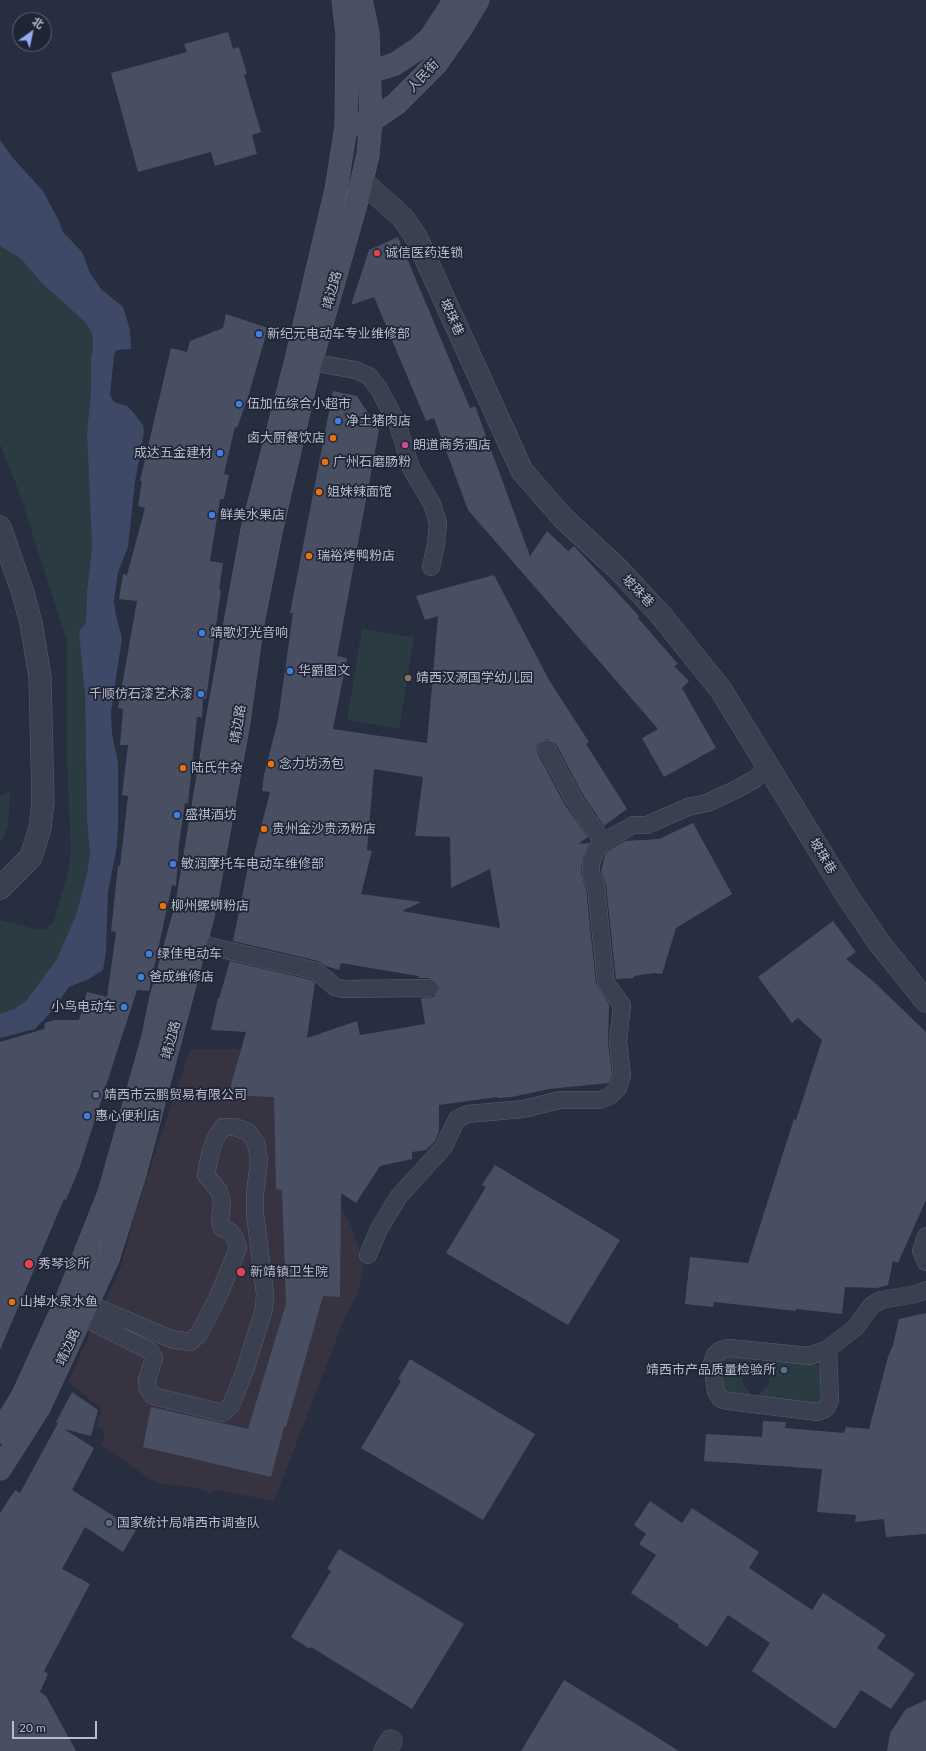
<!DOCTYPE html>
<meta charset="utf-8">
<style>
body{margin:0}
#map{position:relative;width:926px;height:1751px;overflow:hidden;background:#272e3f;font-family:Lato,"Noto Sans SC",sans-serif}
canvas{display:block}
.north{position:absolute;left:12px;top:12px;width:40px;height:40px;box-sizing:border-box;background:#202535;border:1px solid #5d6171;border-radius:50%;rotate:33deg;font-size:11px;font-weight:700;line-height:16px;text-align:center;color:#b8bcca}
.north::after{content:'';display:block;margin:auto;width:14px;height:18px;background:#95aaf2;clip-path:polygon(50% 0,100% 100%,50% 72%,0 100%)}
.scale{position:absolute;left:12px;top:1721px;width:85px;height:18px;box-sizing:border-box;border:2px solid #b8bcca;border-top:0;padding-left:5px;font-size:12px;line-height:14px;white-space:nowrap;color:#b8bcca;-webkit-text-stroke:3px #202535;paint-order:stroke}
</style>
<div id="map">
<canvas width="926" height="1751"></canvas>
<div class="north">北</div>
<div class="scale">20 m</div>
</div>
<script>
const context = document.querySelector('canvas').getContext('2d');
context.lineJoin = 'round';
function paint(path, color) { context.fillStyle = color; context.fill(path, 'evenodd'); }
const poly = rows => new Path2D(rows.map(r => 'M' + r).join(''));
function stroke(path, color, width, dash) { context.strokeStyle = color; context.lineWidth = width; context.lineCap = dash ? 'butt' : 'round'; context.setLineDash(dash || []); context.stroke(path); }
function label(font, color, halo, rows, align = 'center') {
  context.font = font + ' Lato,"Noto Sans SC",sans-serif'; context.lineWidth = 3.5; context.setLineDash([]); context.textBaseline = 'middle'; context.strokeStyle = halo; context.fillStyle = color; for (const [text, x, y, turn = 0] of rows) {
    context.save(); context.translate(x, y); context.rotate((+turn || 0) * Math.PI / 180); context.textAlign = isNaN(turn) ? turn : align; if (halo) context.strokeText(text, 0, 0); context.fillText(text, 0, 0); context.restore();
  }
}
paint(poly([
 [190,1049,308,1049,330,1184,352,1228,364,1265,358,1294,347,1312,274,1501,216,1490,211,1493,207,1492,193,1487,161,1484,151,1480,101,1445,105,1432,97,1427,102,1409,68,1382,121,1266,135,1214]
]), '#373341');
paint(poly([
 [0,246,21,259,42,283,86,323,92,333,93,347,91,358,91,391,87,433,92,548,87,591,86,623,83,626,87,821,90,853,87,874,76,915,57,959,26,1001,14,1009,0,1014,0,920,36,929,45,929,53,923,68,873,71,853,67,758,67,641,18,489,0,444],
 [362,629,414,637,399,729,347,720],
 [10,792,8,826,0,844,0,795],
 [726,1356,752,1359,752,1365,745,1370,742,1378,744,1386,750,1392,750,1400,725,1394,722,1362],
 [761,1360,807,1362,821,1367,823,1372,821,1406,759,1401,759,1393,767,1387,770,1378,768,1373,762,1366]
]), '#2a3c42');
paint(poly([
 [0,140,13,158,43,191,59,221,63,232,82,252,90,273,101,289,123,307,130,330,131,349,117,350,114,355,110,395,114,402,127,406,133,412,143,425,144,432,135,482,128,547,118,572,114,601,116,616,122,638,111,712,112,734,118,763,118,824,117,846,108,892,106,952,103,970,89,979,69,987,51,1012,35,1029,0,1038,0,1014,14,1009,26,1001,57,959,76,915,87,874,90,853,87,821,85,696,79,631,86,623,87,591,92,548,87,433,91,391,91,358,93,347,92,333,86,323,42,283,21,259,0,246]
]), '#3e4967');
paint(poly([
 [228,32,233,49,239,47,247,74,244,75,261,132,252,135,257,154,215,166,211,152,138,172,111,73,187,52,184,44],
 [398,237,470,408,475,406,530,556,547,531,568,551,574,546,639,616,638,618,678,664,674,666,689,681,682,688,716,748,664,777,642,738,658,729,468,510,434,418,426,421,374,297,351,305,369,250],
 [226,314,268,328,248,397,237,428,235,427,224,474,229,475,224,499,220,499,210,561,223,563,219,590,221,590,206,699,203,699,202,717,197,717,188,804,185,803,179,844,176,886,172,885,149,991,137,990,79,1169,66,1200,64,1199,0,1350,0,1042,44,1029,45,1023,54,1020,79,1020,87,992,107,997,116,932,111,931,118,866,120,866,128,796,122,795,128,745,120,745,123,709,118,708,137,601,119,599,123,574,127,575,145,508,138,506,142,481,140,481,171,348,187,352,190,341,223,328],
 [333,391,357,396,379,430,337,656,347,658,333,729,427,743,438,616,425,620,416,596,494,575,549,680,589,742,586,744,627,809,604,826,583,795,556,744,547,739,539,743,537,748,538,754,565,805,588,837,578,844,589,843,582,861,581,874,586,888,596,984,609,1004,608,1043,612,1074,609,1083,549,1089,512,1097,498,1098,497,1097,439,1105,439,1132,435,1141,426,1150,412,1152,412,1159,380,1166,356,1203,341,1193,340,1297,323,1296,286,1427,284,1427,271,1477,143,1447,151,1407,248,1429,286,1304,282,1190,276,1189,274,1097,228,1095,246,1032,211,1030,218,998,219,999,230,961,311,980,315,983,307,1038,357,1021,360,1035,425,1024,421,998,434,997,439,988,437,983,429,978,419,978,418,976,341,963,339,970,326,966,318,961,233,941,250,857,253,858,270,792,262,791,264,775,278,720,293,613,290,613],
 [374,769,423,777,415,836,450,837,451,888,490,869,500,928,402,911,421,902,361,894,372,851,367,850],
 [693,823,732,894,676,928,662,974,654,973,634,976,634,978,616,979,606,885,601,872,605,855,609,850,625,841,659,839],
 [833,921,856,952,846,959,874,982,926,1032,926,1200,898,1263,893,1261,888,1285,877,1288,845,1287,842,1314,796,1309,796,1311,714,1302,713,1307,685,1304,690,1257,748,1263,794,1119,796,1120,822,1040,798,1018,792,1023,758,977],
 [495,1165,620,1240,568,1325,446,1253,486,1187,482,1185],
 [926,1313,926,1534,886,1537,884,1519,855,1522,856,1515,817,1512,822,1469,704,1461,706,1434,762,1437,763,1421,786,1422,785,1428,844,1433,846,1427,869,1429,888,1357,893,1345,899,1319],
 [410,1359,535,1434,483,1520,361,1448,401,1381,398,1379],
 [72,1392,98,1410,91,1436,64,1429,94,1448,72,1490,136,1530,123,1552,85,1527,62,1569,90,1584,44,1671,48,1674,40,1692,46,1696,76,1751,0,1751,0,1513,15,1490,20,1493,58,1423,56,1422],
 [650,1501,682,1523,692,1508,759,1552,749,1568,812,1610,823,1593,886,1635,877,1648,915,1674,891,1709,861,1690,835,1729,752,1671,770,1643,728,1615,707,1647,678,1627,679,1625,631,1593,656,1555,639,1544,646,1534,634,1525],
 [339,1549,464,1624,412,1709,311,1647,310,1649,291,1637,331,1571,327,1569],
 [564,1680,631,1721,679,1751,521,1751],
 [926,1700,926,1751,887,1751,890,1733,906,1709]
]), '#494f63');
const service = poly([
 [311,362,355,370,369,376,379,389,398,425,411,468,432,504,438,523,436,545,431,567],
 [547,749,574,800,603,842],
 [196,943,316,971,335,987,343,989,429,988],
 [926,1236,921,1251,926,1262],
 [368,1255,379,1229,399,1196,443,1148,457,1119,468,1114,523,1109,560,1100,600,1100,610,1096,618,1088,622,1075,618,1042,622,1005,606,983,596,886,591,874,591,864,596,850,603,842,633,825,647,825,688,807,707,803,735,790,755,779,769,766],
 [82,1317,150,1351,154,1358,147,1380,148,1389,153,1396,223,1413,231,1405,245,1370,264,1309,265,1294,255,1213,255,1193,259,1161,256,1143,248,1132,235,1127,223,1127,215,1139,210,1154,206,1175,219,1191,222,1202,220,1220,222,1228,229,1231,235,1238,238,1248,218,1297,199,1334,190,1342,171,1339,89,1304],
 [828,1349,830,1400,827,1407,823,1410,818,1412,728,1401,721,1399,716,1392,712,1363,715,1355,721,1350,729,1348,810,1356,828,1349,856,1327,871,1306,881,1300,916,1294,926,1290]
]);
const minor = poly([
 [0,527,23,593,31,623,40,677,43,802,40,828,31,857,0,888],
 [385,1751,391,1741]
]);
const tertiary = poly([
 [362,181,403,218,416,237,522,471,563,518,619,570,660,614,721,690,848,897,880,944,926,1001]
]);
const secondary = poly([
 [355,77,395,64,419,48,430,38,455,0],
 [359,125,371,121,396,104,437,63,460,30,478,0],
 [0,1432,22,1397,66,1301,109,1193,153,1037,161,998,187,905,218,716,252,530,295,364,336,190,346,127,347,34,343,0],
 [0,1469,40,1406,108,1259,135,1174,205,908,239,722,252,628,271,532,309,369,358,197,368,155,371,121,368,33,361,0]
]);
stroke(service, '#595e6d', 18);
stroke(minor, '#595e6d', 23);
stroke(tertiary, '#595e6d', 23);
stroke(secondary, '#595e6d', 23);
stroke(service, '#3b4050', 17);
stroke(minor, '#3b4050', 22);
stroke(tertiary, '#3b4050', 22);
stroke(secondary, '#4a4f62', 22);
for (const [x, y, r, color] of [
 [377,253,4,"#e0444e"],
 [259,334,4,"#3f7fe0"],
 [239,404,4,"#3f7fe0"],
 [338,421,4,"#3f7fe0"],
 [333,438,4,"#e8710a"],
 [405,445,4,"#d1479c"],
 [220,453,4,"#3f7fe0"],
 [325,462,4,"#e8710a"],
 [319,492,4,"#e8710a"],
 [212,515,4,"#3f7fe0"],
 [309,556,4,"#e8710a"],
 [202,633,4,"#3f7fe0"],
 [290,671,4,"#3f7fe0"],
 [408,678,4,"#8d6e63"],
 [201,694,4,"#3f7fe0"],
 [271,764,4,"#e8710a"],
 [183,768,4,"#e8710a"],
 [177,815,4,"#3f7fe0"],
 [264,829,4,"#e8710a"],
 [173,864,4,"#3f7fe0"],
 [163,906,4,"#e8710a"],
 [149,954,4,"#3f7fe0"],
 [141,977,4,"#3f7fe0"],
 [124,1007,4,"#3f7fe0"],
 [96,1095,4,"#5c6f8a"],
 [87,1116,4,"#3f7fe0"],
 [29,1264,5,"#e0444e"],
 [241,1272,5,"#e0444e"],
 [12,1302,4,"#e8710a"],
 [784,1370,4,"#5c6f8a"],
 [109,1523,4,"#5c6f8a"]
]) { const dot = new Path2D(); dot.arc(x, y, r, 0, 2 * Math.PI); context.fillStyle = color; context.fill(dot); stroke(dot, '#202535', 1.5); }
label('13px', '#b8bcca', '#202535', [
 ["人民街",423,76,-47],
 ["靖边路",332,290,-74],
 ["坡珠巷",452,317,66],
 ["坡珠巷",638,591,46],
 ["靖边路",238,724,-81],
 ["坡珠巷",823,856,59],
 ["靖边路",171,1040,-75],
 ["靖边路",68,1347,-65]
]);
label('13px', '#b8bcca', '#202535', [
 ["诚信医药连锁",385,253],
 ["新纪元电动车专业维修部",267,334],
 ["伍加伍综合小超市",247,404],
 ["净土猪肉店",346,421],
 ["卤大厨餐饮店",325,438,"right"],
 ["朗道商务酒店",413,445],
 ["成达五金建材",212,453,"right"],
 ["广州石磨肠粉",333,462],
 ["姐妹辣面馆",327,492],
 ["鲜美水果店",220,515],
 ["瑞裕烤鸭粉店",317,556],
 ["靖歌灯光音响",210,633],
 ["华爵图文",298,671],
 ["靖西汉源国学幼儿园",416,678],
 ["千顺仿石漆艺术漆",193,694,"right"],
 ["念力坊汤包",279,764],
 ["陆氏牛杂",191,768],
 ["盛祺酒坊",185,815],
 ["贵州金沙贵汤粉店",272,829],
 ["敏润摩托车电动车维修部",181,864],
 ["柳州螺蛳粉店",171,906],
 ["绿佳电动车",157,954],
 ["爸成维修店",149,977],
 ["小鸟电动车",116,1007,"right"],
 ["靖西市云鹏贸易有限公司",104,1095],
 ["惠心便利店",95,1116],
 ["秀琴诊所",38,1264],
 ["新靖镇卫生院",250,1272],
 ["山掉水泉水鱼",20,1302],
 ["靖西市产品质量检验所",776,1370,"right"],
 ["国家统计局靖西市调查队",117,1523]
], 'left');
</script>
